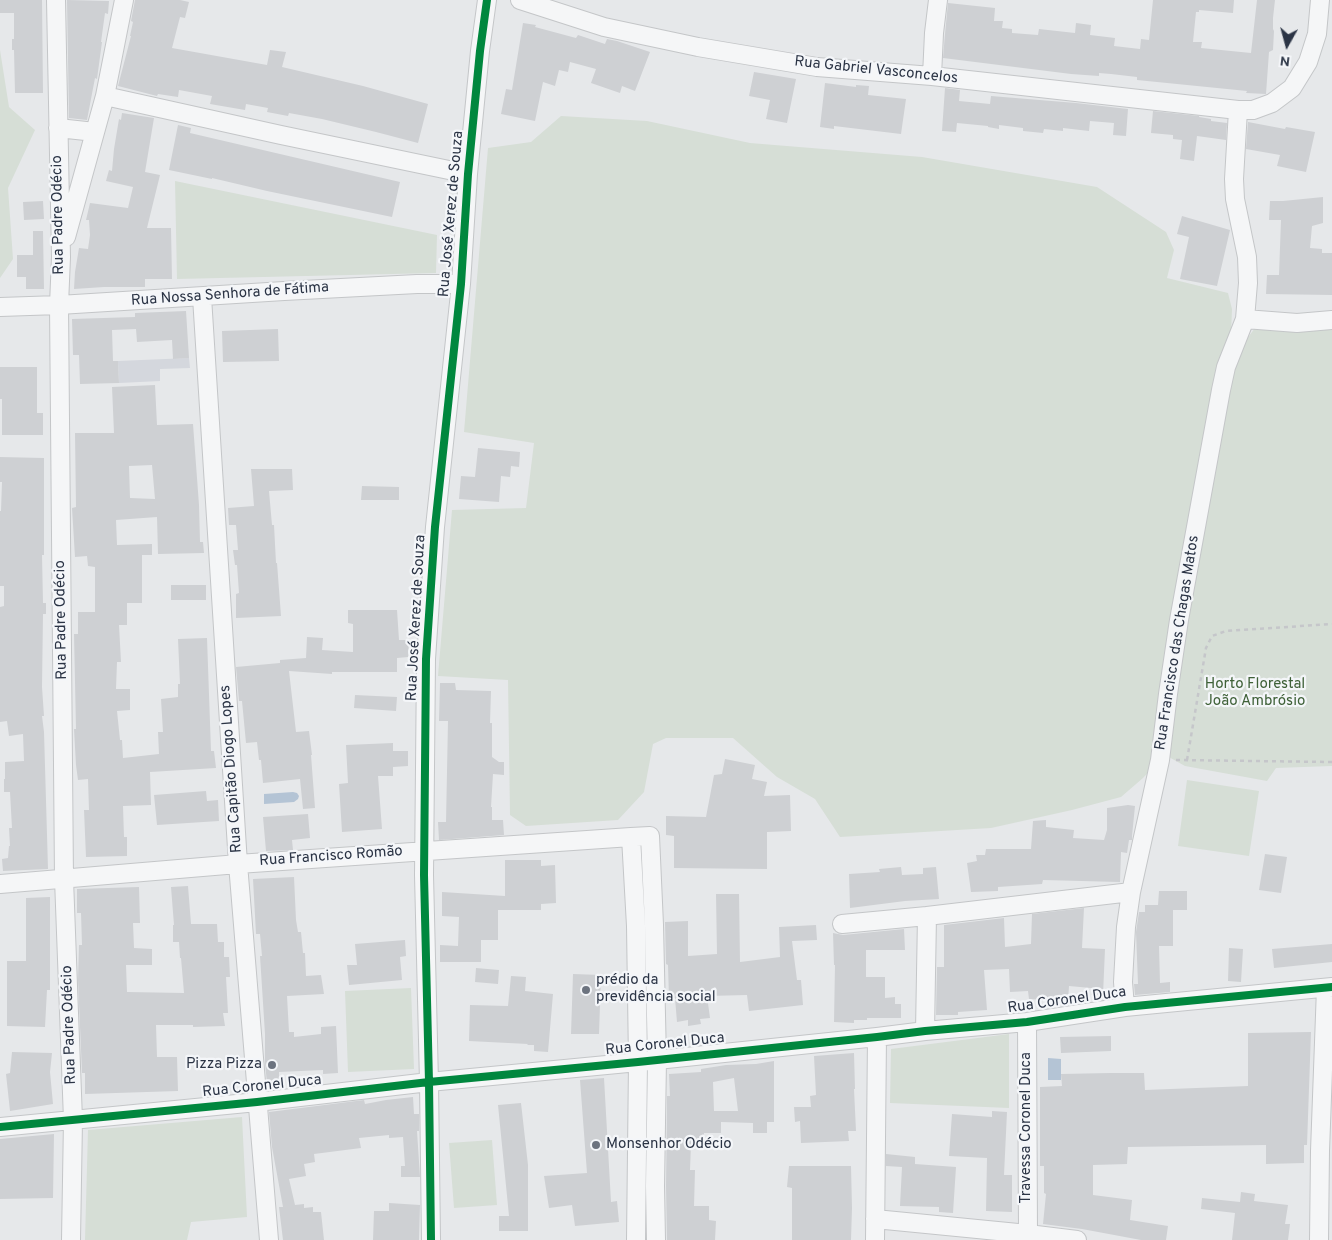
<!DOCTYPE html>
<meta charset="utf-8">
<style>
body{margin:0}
#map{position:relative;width:1332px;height:1240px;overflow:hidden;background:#e6e8ea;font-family:Overpass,sans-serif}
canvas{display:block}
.north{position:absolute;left:1262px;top:20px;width:50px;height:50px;-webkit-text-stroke:4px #f4f6f9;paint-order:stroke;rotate:187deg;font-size:14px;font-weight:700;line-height:20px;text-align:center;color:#2b3445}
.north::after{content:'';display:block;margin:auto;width:18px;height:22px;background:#2b3445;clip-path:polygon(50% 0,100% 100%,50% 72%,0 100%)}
</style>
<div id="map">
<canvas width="1332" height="1240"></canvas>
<div class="north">N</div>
</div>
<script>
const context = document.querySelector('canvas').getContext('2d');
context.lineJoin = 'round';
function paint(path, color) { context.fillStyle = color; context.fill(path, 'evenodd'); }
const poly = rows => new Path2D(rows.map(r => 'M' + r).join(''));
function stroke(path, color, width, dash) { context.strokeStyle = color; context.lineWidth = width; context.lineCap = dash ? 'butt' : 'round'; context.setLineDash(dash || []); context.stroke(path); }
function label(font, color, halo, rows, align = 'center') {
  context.font = font + ' Overpass,sans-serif'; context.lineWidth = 4.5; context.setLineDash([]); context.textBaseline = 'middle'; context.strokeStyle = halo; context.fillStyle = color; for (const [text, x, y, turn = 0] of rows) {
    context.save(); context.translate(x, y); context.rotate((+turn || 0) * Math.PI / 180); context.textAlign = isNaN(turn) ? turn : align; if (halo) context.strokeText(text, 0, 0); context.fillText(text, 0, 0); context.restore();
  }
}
paint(poly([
 [189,358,190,368,160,369,160,381,119,383,118,361]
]), '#d4d7dd');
paint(poly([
 [0,50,9,107,35,130,8,188,13,259,0,278],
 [561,116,647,121,750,143,922,157,1097,187,1166,232,1174,250,1167,278,1228,293,1232,309,1231,335,1160,760,1143,778,1121,797,1072,810,991,828,840,837,815,799,777,777,733,738,666,738,653,744,644,792,618,820,526,826,510,815,508,680,438,676,452,510,526,508,534,443,464,432,488,148,531,142],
 [175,181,437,235,436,273,177,279],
 [1332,326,1332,766,1276,768,1267,781,1185,766,1167,756,1200,547,1229,377,1240,348,1255,328],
 [1187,780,1259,791,1249,856,1178,846],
 [411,988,414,1069,348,1072,345,991],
 [1009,1034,1009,1108,890,1103,891,1049],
 [242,1117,247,1217,191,1222,187,1240,85,1240,88,1130],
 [492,1140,497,1205,454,1208,449,1143]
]), '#d6ded6');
paint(poly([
 [293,792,297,793,299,796,298,799,294,802,264,804,264,794],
 [1048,1058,1061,1059,1061,1080,1048,1080]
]), '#b4c4d5');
paint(poly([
 [0,0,42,0,43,93,15,93,14,50,12,50,12,39,14,39,14,13,0,13],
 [67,0,109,1,108,14,105,13,101,42,102,42,97,79,95,78,87,120,69,118],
 [135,0,180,0,189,2,185,18,180,17,172,48,267,65,270,50,286,52,282,67,363,86,428,104,418,143,376,132,322,119,289,113,288,116,267,112,268,108,246,104,245,110,210,104,212,96,179,90,178,97,158,94,157,96,118,86,131,36,130,36,133,22,131,21],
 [1153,0,1234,0,1233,13,1199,10,1199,12,1196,12,1193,42,1202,42,1201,48,1251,53,1257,0,1275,0,1273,18,1273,29,1274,31,1273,50,1269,52,1266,94,1246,93,1247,91,1137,80,1137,77,1111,74,1099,73,1099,76,1071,74,943,58,945,34,948,3,995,8,994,21,1003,21,1002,28,1012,29,1012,33,1038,35,1039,29,1075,33,1076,23,1091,25,1090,35,1115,38,1114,46,1140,49,1141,39,1149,40],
 [523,23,536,25,535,27,576,38,578,35,605,44,607,39,617,41,650,52,635,91,622,86,620,93,591,83,596,69,570,62,568,72,559,70,555,86,543,82,535,121,501,114,506,89,512,90],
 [754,72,796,79,787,123,766,119,770,100,749,96],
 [825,83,856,87,856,85,869,86,868,95,906,99,901,134,834,126,834,129,820,127],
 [945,88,960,90,959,101,990,104,991,96,1076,103,1128,109,1126,136,1113,135,1114,123,1090,121,1089,131,1063,128,1063,131,1044,129,1043,133,1023,131,1023,128,999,125,999,129,988,127,988,126,957,123,956,132,942,131],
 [1153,111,1199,116,1199,117,1211,119,1211,121,1227,123,1226,140,1197,136,1194,161,1180,159,1182,140,1173,139,1173,135,1151,133],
 [122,113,154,118,145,172,160,175,147,228,171,228,172,279,145,279,145,287,104,287,74,289,75,272,79,248,88,249,90,235,89,220,86,220,90,203,128,208,133,187,106,181,109,170,112,171,114,149,119,119,121,120],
 [1248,122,1285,129,1286,127,1315,132,1306,172,1277,166,1280,155,1246,149],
 [178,125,191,128,190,133,400,182,392,217,267,191,212,178,212,179,169,170],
 [1323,197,1323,223,1312,226,1310,248,1322,249,1322,253,1332,253,1332,295,1266,294,1267,275,1279,275,1281,220,1269,220,1270,201,1283,201],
 [43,201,44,219,24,220,23,202],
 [1182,216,1230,230,1217,286,1180,279,1189,237,1177,234],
 [33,231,43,231,44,289,26,289,26,277,17,277,17,255,33,255],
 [186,311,189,358,173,359,172,340,137,342,136,329,112,330,113,361,118,361,119,383,80,384,79,355,73,355,72,319,135,317,135,313],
 [278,329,279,361,223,362,222,331],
 [0,367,37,367,37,413,43,413,43,435,2,435,2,399,0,399],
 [155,385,157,425,193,424,199,505,200,542,203,542,204,553,158,554,157,517,116,520,117,545,152,544,152,555,142,555,142,603,127,603,127,625,119,625,121,662,117,662,116,689,130,689,130,710,117,711,120,740,122,740,123,758,159,754,158,732,163,732,161,699,178,697,178,684,180,684,178,639,207,638,211,751,214,751,216,768,150,772,151,805,123,806,124,837,127,837,127,856,86,857,84,810,89,810,88,779,78,780,76,765,74,729,76,729,74,634,78,634,78,612,95,612,95,567,88,566,87,556,75,557,72,508,76,507,75,433,114,433,112,387],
 [152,465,155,499,130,498,129,466],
 [478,448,520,452,519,467,511,466,510,477,501,476,499,502,459,499,461,476,475,477],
 [0,457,44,458,44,555,42,555,43,603,46,603,46,614,43,614,42,687,44,716,42,716,44,732,48,869,3,871,2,859,8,858,9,846,10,846,9,828,12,828,10,792,4,792,4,779,5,779,5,762,24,761,23,734,9,736,7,721,0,722,0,607,4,606,4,586,0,586,0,511,1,511,2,482,0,482],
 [251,469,292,469,293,490,269,491,272,525,274,525,276,563,277,563,281,616,236,618,236,594,239,593,237,565,235,565,233,550,238,550,236,525,229,525,228,508,254,506],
 [362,486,399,487,399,500,361,500],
 [171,585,206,585,206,600,171,600],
 [348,610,397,610,399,640,409,640,408,657,397,658,397,672,332,672,332,674,289,671,296,732,309,731,312,755,311,755,315,808,303,809,300,779,263,783,261,760,259,760,257,742,246,743,242,701,239,701,236,667,280,663,280,660,306,658,307,637,323,638,322,650,353,652,353,624,348,623],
 [440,683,455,683,456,690,491,691,490,723,492,723,492,757,499,762,504,762,504,775,493,774,491,807,492,807,492,820,503,820,504,835,439,840,438,822,446,822,448,721,439,721],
 [355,695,397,697,396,711,354,708],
 [393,743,393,751,408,751,408,766,393,767,393,776,378,776,382,829,342,832,339,784,348,783,346,745],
 [725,759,755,765,752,779,767,782,764,796,790,795,791,831,767,832,767,869,674,868,674,836,666,835,666,816,706,817,714,775,722,774],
 [206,791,207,801,218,800,219,821,157,825,154,795],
 [1128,805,1135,806,1132,836,1132,840,1129,840,1127,853,1121,852,1120,882,1043,880,1042,884,998,887,998,891,971,892,967,863,977,861,976,855,985,855,986,849,1031,849,1033,821,1046,820,1046,827,1074,830,1073,838,1104,840,1107,830,1107,808],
 [308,814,310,838,292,840,293,850,266,851,263,817],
 [1265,854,1287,857,1281,893,1259,890],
 [505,860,541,860,541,866,555,865,556,903,541,904,541,910,498,910,498,940,481,940,481,962,440,962,440,945,458,946,459,917,442,916,442,892,505,896],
 [901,867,902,875,923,874,923,868,936,867,939,899,905,901,850,908,849,874,880,872,879,869],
 [294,877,296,920,298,932,301,932,303,953,305,953,306,976,321,975,324,994,287,996,289,1032,294,1032,294,1037,321,1034,321,1027,336,1026,338,1073,323,1074,323,1070,279,1072,279,1082,267,1083,265,1063,265,1034,260,956,262,956,260,934,256,934,253,879],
 [188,886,191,924,217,924,218,942,224,942,224,957,229,957,230,977,226,977,228,1013,223,1013,225,1026,193,1027,193,1025,156,1025,157,1057,177,1057,178,1091,85,1094,85,1073,82,1073,78,980,79,945,82,945,81,913,77,913,77,889,139,887,140,923,133,923,134,948,152,949,152,965,126,965,127,992,184,993,181,958,180,958,179,942,173,942,173,925,174,925,171,887],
 [1159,891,1187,891,1187,910,1173,910,1173,946,1159,946,1160,983,1170,982,1170,992,1135,995,1134,984,1138,984,1136,932,1139,912,1145,912,1145,905,1158,905],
 [716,894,739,894,740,962,780,957,779,927,816,925,817,940,792,941,797,980,801,980,803,1005,749,1011,747,995,707,996,710,1018,700,1019,701,1024,688,1026,688,1020,677,1022,675,998,669,998,668,965,666,964,665,922,688,921,688,956,717,954],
 [50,897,50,990,47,990,45,1027,7,1026,7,961,26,961,26,898],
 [1084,908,1082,948,1105,949,1103,995,1091,995,1091,988,1069,986,1068,1001,1029,999,1028,991,1010,992,1009,969,984,970,987,1010,958,1012,958,1015,936,1015,937,967,944,967,944,925,1004,918,1005,947,1031,944,1032,914],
 [904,929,905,950,866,950,866,977,885,977,885,998,895,997,895,1004,901,1004,901,1018,867,1018,867,1020,854,1020,854,1023,834,1022,835,965,834,965,833,933,843,935],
 [405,940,406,956,400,957,402,980,349,985,347,965,357,965,355,944],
 [1332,944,1332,962,1274,968,1272,949],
 [1229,948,1243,949,1241,982,1228,981],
 [476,968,499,970,498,984,475,982],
 [573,974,601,975,599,1034,571,1034],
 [511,976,526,977,525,991,553,994,548,1052,534,1051,534,1045,527,1045,528,1044,469,1041,470,1005,508,1006],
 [1311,1032,1307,1145,1304,1145,1304,1163,1266,1164,1266,1145,1128,1147,1127,1164,1093,1165,1093,1195,1132,1200,1130,1220,1168,1226,1166,1240,1141,1240,1082,1229,1043,1224,1046,1194,1044,1193,1044,1166,1040,1166,1040,1087,1062,1086,1061,1074,1110,1073,1144,1073,1145,1090,1248,1086,1248,1033],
 [1111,1036,1111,1051,1061,1053,1060,1037],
 [12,1052,52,1053,50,1072,53,1104,10,1111,6,1074,10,1073],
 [854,1053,855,1089,854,1089,856,1131,848,1131,849,1141,801,1143,800,1121,795,1122,794,1107,811,1107,810,1096,816,1095,814,1056],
 [774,1061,774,1122,767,1122,767,1133,753,1133,753,1123,721,1122,721,1133,704,1133,704,1144,691,1144,690,1170,695,1170,694,1206,709,1206,709,1220,716,1221,715,1240,667,1240,666,1186,667,1111,667,1096,670,1096,669,1074,701,1072,701,1069,726,1065,756,1064],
 [734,1078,738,1111,714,1111,713,1082],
 [604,1078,611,1202,617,1201,619,1222,575,1226,572,1205,549,1208,544,1176,587,1173,580,1080],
 [413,1097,414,1114,419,1114,419,1131,417,1131,420,1177,401,1177,401,1166,405,1166,403,1137,389,1138,389,1135,359,1138,361,1148,314,1154,315,1162,304,1164,306,1176,289,1179,295,1205,304,1204,304,1208,313,1207,313,1212,321,1212,324,1240,283,1240,279,1207,283,1207,272,1147,269,1112,364,1100,365,1104,386,1100],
 [521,1103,528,1165,528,1231,499,1231,499,1216,509,1216,498,1105],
 [992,1111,1007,1112,1004,1175,1012,1175,1012,1212,986,1211,987,1158,949,1156,952,1114,992,1117],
 [54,1134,53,1198,0,1199,0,1139],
 [886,1154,915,1157,915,1164,956,1167,953,1213,939,1212,939,1207,900,1206,902,1167,886,1166],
 [789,1166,851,1166,852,1208,851,1240,792,1240,792,1188,787,1187],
 [1241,1192,1255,1194,1254,1201,1288,1205,1285,1224,1290,1224,1288,1240,1232,1240,1235,1213,1201,1209,1202,1198,1240,1202],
 [389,1203,420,1205,419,1240,373,1240,374,1211,389,1211]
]), '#ced0d3');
const minor = poly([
 [56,0,61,257,59,305,64,879,73,1120,71,1240],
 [520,0,604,27,698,47,817,67,932,76,1238,110,1253,110,1272,103,1292,88,1308,62,1317,34,1320,0],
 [932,76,934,33,938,0],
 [105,96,281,135,468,174],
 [58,128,95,132],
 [66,237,105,96,124,0],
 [202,297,238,864,269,1240],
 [0,307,59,305,284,291,417,284,461,284],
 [1245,319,1297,323,1332,320],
 [631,837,636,926,638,1062,636,1240],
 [0,884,238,864,631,837,650,836,654,925,657,1060,655,1186,656,1240],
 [842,924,927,916],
 [1125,1007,1123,982,1126,927,1131,892,1160,760,1168,694,1179,620,1221,390,1226,367,1245,319,1248,283,1247,257,1235,199,1234,179,1238,110],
 [1027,1022,1028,1234],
 [925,1031,927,916,1131,892],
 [0,1127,257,1102,429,1082,638,1062,877,1037,925,1031,1027,1022,1125,1007,1332,987],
 [875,1219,1028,1234,1077,1240],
 [431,1240,429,1082,424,875,426,659,435,527,461,284,468,174,480,51,487,0],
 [875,1240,877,1037],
 [1319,1240,1320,1151,1326,988]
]);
stroke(minor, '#c4c6c8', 20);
stroke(poly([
 [1176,760,1332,762],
 [1187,760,1206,648,1212,636,1226,631,1332,624]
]), '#c5c6ca', 2.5, [4, 4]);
stroke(minor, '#f5f6f7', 18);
stroke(poly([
 [0,1127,257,1102,429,1082,638,1062,877,1037,925,1031,1027,1022,1125,1007,1332,987],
 [431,1240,429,1082,424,875,426,659,435,527,461,284,468,174,480,51,487,0]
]), '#00873e', 8);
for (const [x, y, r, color] of [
 [586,990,5,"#6c737f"],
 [272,1065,5,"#6c737f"],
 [596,1145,5,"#6c737f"]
]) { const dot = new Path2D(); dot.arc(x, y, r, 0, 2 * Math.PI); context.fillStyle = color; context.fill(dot); stroke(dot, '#f4f6f9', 2); }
label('15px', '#2b3445', '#f4f6f9', [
 ["Rua Gabriel Vasconcelos",876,71,6],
 ["Rua José Xerez de Souza",452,214,-85],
 ["Rua Padre Odécio",59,215,-91],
 ["Rua Nossa Senhora de Fátima",230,295,-4],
 ["Rua José Xerez de Souza",417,618,-87],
 ["Rua Padre Odécio",62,620,-91],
 ["Rua Francisco das Chagas Matos",1178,643,-81],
 ["Rua Capitão Diogo Lopes",232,769,-94],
 ["Rua Francisco Romão",331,857,-4],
 ["Rua Coronel Duca",1067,1001,-8],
 ["Rua Padre Odécio",70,1025,-92],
 ["Rua Coronel Duca",665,1045,-6],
 ["Rua Coronel Duca",262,1087,-6],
 ["Travessa Coronel Duca",1027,1128,-90]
]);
label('15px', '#3f6138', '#f4f6f9', [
 ["Horto Florestal",1255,685],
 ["João Ambrósio",1255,702]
]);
label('15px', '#2b3445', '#f4f6f9', [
 ["prédio da",596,981],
 ["previdência social",596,998],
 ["Pizza Pizza",262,1065,"right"],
 ["Monsenhor Odécio",606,1145]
], 'left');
</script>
